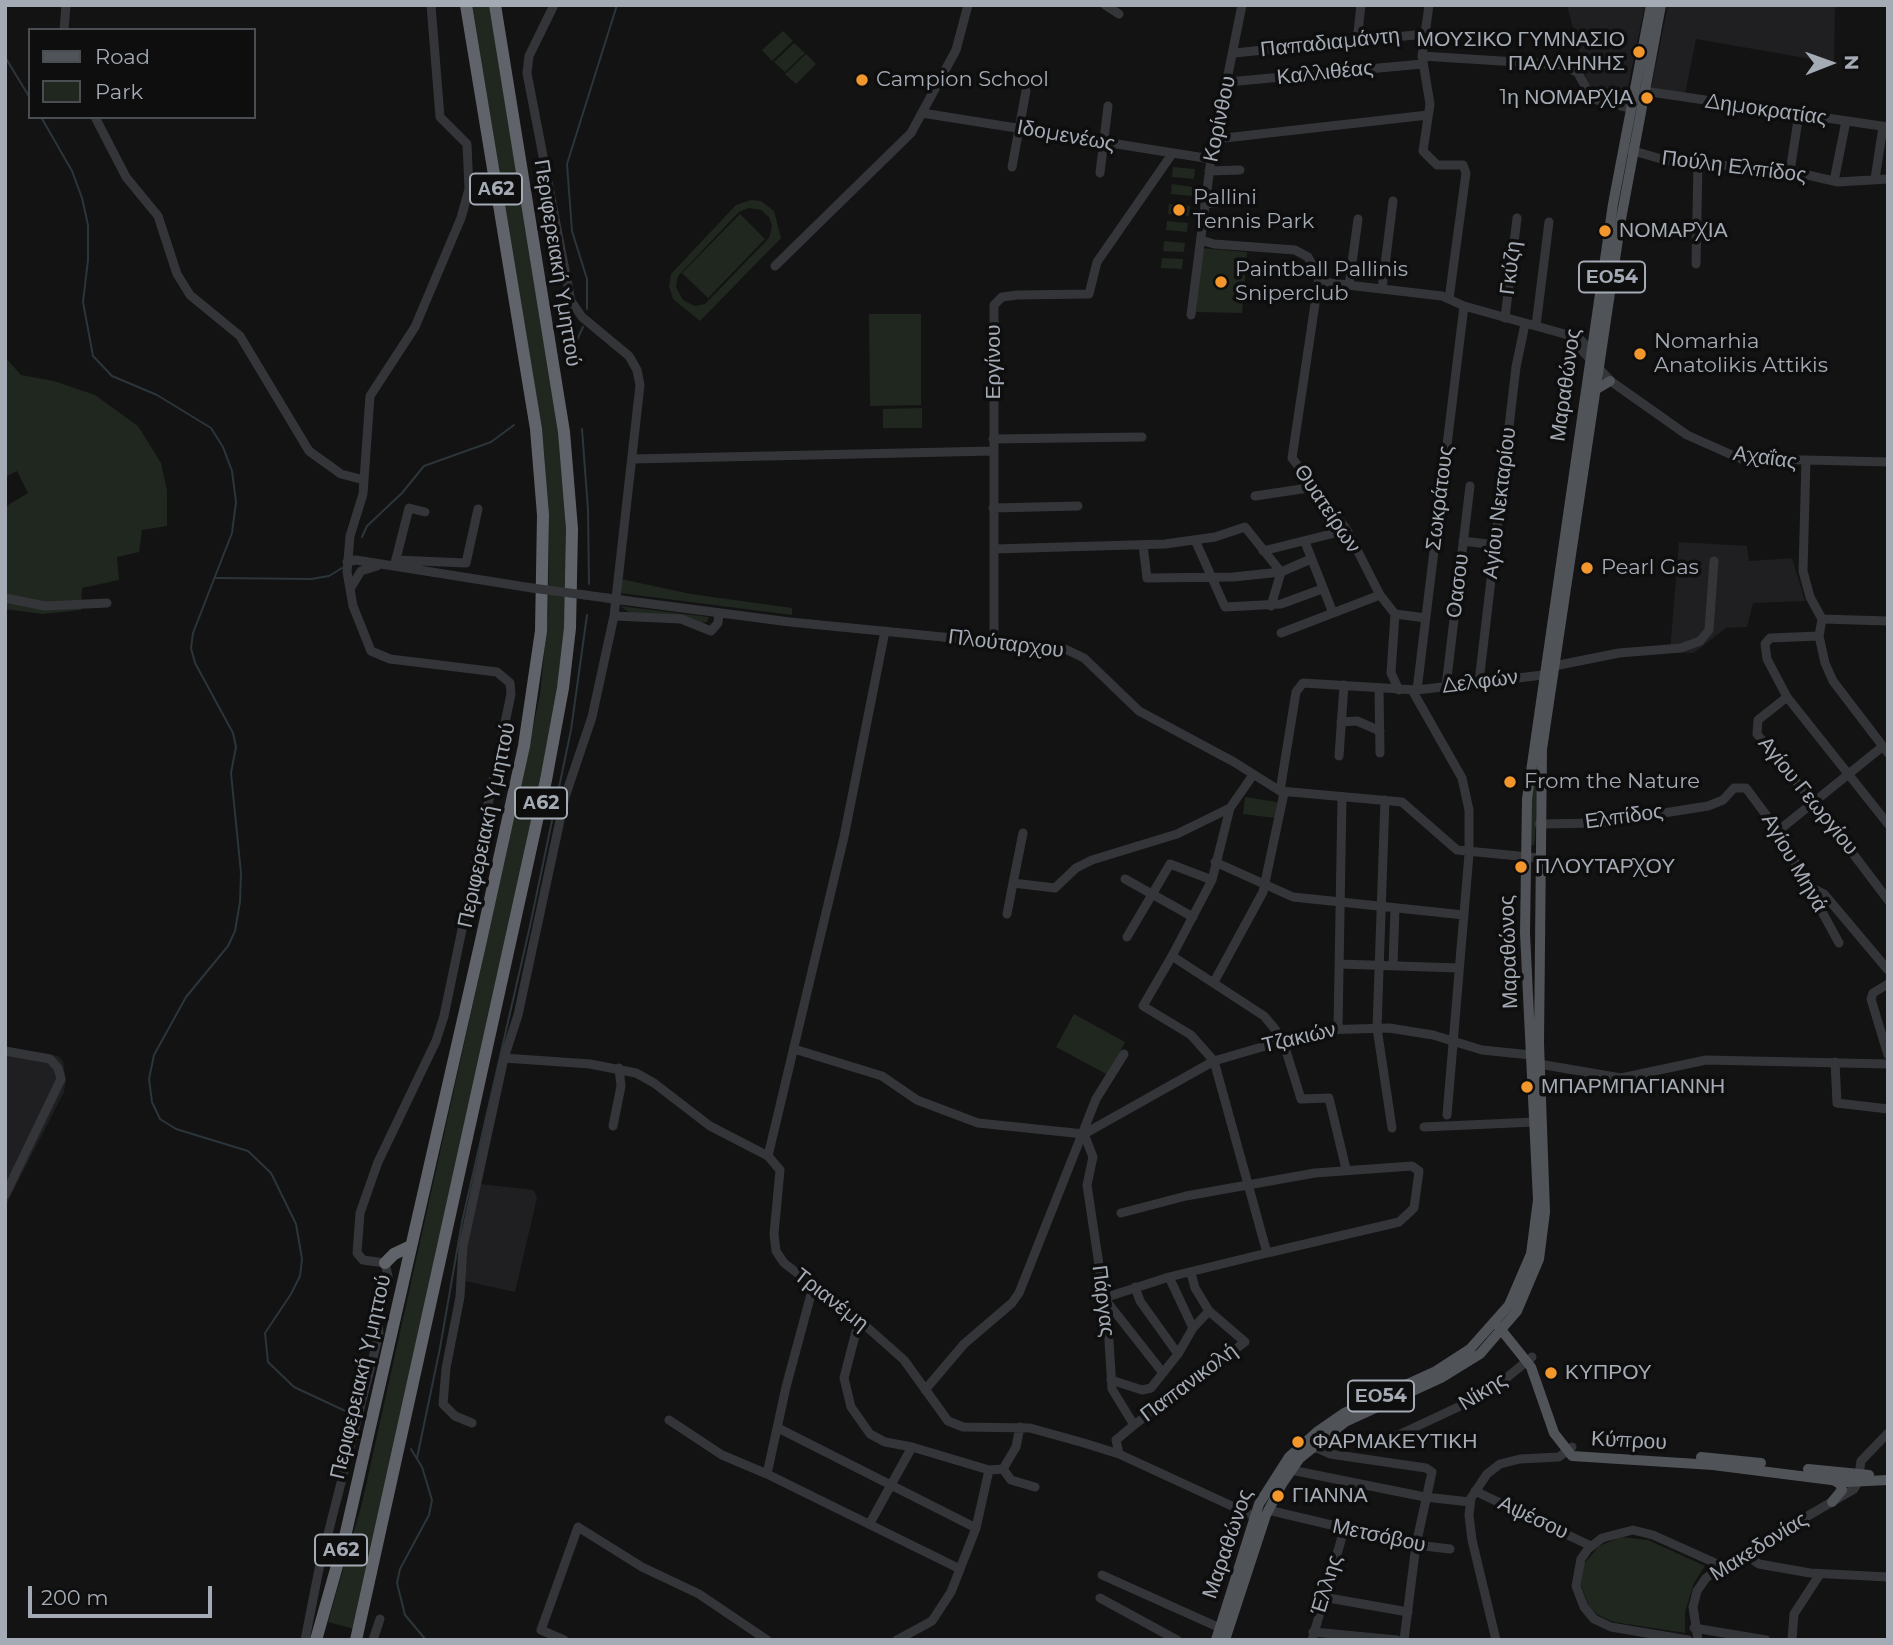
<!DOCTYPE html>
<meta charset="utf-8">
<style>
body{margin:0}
#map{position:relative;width:1893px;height:1645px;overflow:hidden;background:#131314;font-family:Montserrat,sans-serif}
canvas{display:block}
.frame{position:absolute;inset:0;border:7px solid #a4abb5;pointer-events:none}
.legend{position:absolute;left:28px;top:28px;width:228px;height:91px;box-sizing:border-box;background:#0e0e0f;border:2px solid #4a4d51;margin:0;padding:9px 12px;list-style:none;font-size:21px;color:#a4abb5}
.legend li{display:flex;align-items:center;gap:14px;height:35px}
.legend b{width:35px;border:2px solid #4a4d51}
.north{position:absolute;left:1795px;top:28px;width:70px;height:70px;-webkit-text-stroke:5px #0e0e0f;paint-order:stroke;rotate:89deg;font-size:19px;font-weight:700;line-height:28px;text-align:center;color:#a4abb5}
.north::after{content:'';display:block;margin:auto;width:24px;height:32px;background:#a4abb5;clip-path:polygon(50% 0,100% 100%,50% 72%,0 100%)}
.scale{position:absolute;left:28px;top:1586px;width:184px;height:32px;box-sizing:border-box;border:4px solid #a4abb5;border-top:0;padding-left:9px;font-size:21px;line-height:24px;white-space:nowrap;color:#a4abb5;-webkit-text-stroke:5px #0e0e0f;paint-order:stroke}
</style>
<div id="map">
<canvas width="1893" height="1645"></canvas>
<div class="frame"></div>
<ul class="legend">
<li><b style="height:9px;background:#505358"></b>Road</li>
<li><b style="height:19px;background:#1f271f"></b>Park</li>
</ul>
<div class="north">N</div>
<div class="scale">200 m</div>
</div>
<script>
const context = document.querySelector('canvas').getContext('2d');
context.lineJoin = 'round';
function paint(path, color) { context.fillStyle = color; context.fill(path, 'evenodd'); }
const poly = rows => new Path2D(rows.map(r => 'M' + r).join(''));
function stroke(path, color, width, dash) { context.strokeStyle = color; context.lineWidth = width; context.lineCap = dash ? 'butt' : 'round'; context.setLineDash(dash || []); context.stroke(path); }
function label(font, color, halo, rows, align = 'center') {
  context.font = font + ' Montserrat,sans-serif'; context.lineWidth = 7; context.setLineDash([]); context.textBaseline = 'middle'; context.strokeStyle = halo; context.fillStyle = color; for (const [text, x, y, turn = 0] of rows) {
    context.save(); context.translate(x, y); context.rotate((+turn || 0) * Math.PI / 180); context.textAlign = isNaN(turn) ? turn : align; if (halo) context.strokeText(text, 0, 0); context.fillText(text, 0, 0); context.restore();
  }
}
paint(poly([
 [1567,5,1645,5,1625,100,1593,94,1589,89],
 [1668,5,1835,5,1834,63,1696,39,1685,94,1651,88],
 [1679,542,1747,546,1749,561,1792,558,1805,601,1753,603,1747,627,1726,628,1694,653,1670,652],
 [5,1047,58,1056,63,1061,66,1081,64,1092,5,1207],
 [480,1184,534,1190,537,1198,515,1292,465,1281,463,1263]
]), '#1f1f21');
paint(poly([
 [472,5,489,5,562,449,568,572,563,655,550,738,354,1629,328,1622,362,1503,515,815,540,694,548,614,549,532,544,450],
 [783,31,793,41,772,61,762,50],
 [794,43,805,53,785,72,774,62],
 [806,54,816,64,796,84,785,74],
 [1173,167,1195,169,1194,179,1172,177],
 [1172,184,1193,187,1192,196,1171,194],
 [751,200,761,201,774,211,781,238,700,321,673,299,669,286,671,274,736,205],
 [749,208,761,210,769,217,772,226,769,238,705,304,695,306,683,300,676,287,678,276,739,212],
 [1169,204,1190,206,1189,216,1168,214],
 [740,214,765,239,708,298,682,273],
 [1167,221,1188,223,1187,232,1166,230],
 [1164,241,1185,243,1184,252,1163,251],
 [1200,248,1247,252,1242,313,1196,312],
 [1162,258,1183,259,1182,269,1161,268],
 [869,314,921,314,921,405,870,406],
 [5,357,21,375,54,381,95,395,138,426,161,463,167,490,167,526,142,530,139,552,117,557,119,580,82,588,81,610,43,614,5,609,5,507,28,493,17,471,5,477],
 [922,408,922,428,883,428,883,409],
 [621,579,691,594,792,608,792,615,620,593],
 [620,606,709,617,707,622,701,623,630,613],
 [1539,747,1535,838,1534,845,1530,845,1530,809],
 [1245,797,1277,802,1275,818,1243,814],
 [1074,1014,1125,1042,1108,1075,1056,1047],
 [1621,1537,1648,1540,1705,1566,1694,1583,1685,1612,1685,1633,1614,1622,1598,1615,1589,1606,1581,1585,1584,1564,1599,1546]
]), '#1f271f');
stroke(poly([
 [5,57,30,98],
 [41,117,72,171,82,198,88,225,88,260,83,302,93,356,112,376,157,395,211,428,223,447,232,471,236,502,232,533,193,633,191,648,195,663,233,733,236,747,231,773,241,873,240,902,235,931,228,946,186,997,154,1055,149,1079,152,1102,160,1119,176,1129,248,1151,271,1173,296,1224,302,1259,300,1276,291,1294,265,1333,268,1362,294,1387,354,1415],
 [587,309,587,279,572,231,567,164,617,5],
 [572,351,583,327],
 [582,429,588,510,589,584],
 [362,537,367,526,402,493,424,466,491,442,514,425],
 [216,578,311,579,329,576,342,568],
 [411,1449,422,1467,432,1500,429,1515,400,1569,397,1583,405,1615,426,1640],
 [417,1458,440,1348,462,1222,530,926,571,730,587,615]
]), '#2b353a', 2);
stroke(poly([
 [1105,5,1119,14],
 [1429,5,1422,56,1430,104,1423,151,1437,165,1463,165,1466,173,1449,299],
 [64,30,66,5],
 [1357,41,1361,5],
 [1234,53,1425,34],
 [1422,56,1564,65,1578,73,1592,99,1629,108],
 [1228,82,1422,64],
 [1644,91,1888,127],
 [922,113,1211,159],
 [95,117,126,177,158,216,177,274,190,295,240,336,309,451,341,474,364,480],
 [1216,139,1428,115],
 [1627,149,1668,161,1790,171,1838,182,1888,179],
 [1012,167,1026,91],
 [1209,171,1240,170],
 [1790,171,1799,114],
 [1100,173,1108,106],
 [1875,179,1883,127],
 [1834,181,1846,121],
 [1204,204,1249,200],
 [1201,240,1214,244,1295,250,1308,257,1319,277],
 [1696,264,1698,163],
 [775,266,911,133,956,50,968,5],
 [1319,277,1292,458,1347,530,1380,595,1395,614,1391,673,1399,690],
 [1319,277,1330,283,1442,296,1464,306,1579,338,1593,353],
 [1349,285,1358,219],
 [1382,289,1393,201],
 [1191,315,1211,159,1242,5],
 [1505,318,1517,218],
 [1536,326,1549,222],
 [1566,334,1612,382,1687,435,1741,459,1806,460,1803,571,1810,597,1822,619,1819,636,1825,663,1833,681,1888,753],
 [993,439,1142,437],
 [632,459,993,451],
 [1806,460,1888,462],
 [1255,496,1315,487],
 [993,508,1078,506],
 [1195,540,1225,607,1281,604,1322,589],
 [1463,541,1495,545],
 [1305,542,1333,613],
 [1143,545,1147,578,1233,577,1281,572,1271,606],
 [994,549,1165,544,1215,537,1245,527,1281,572,1311,559],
 [1263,551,1347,530],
 [396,560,466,563,478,509],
 [347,562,356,560,532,588],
 [395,563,409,508,425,512],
 [350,589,361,571,377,566],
 [585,595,607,598],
 [5,598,45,606,107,603],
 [621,600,790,622,1065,649,1084,658,1139,711,1234,762,1280,791,1402,802,1457,850,1539,858],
 [1395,614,1426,618],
 [614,616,681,619,711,631,718,623,719,613],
 [1822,619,1888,621],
 [1281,633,1380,595],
 [1819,636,1770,638,1765,644,1767,659,1787,697,1888,824],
 [994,642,994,305,1002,297,1017,295,1089,294,1097,262,1172,154],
 [1554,666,1619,653,1681,648,1700,641,1709,630,1714,561],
 [1479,682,1516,367,1525,324],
 [1446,686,1470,486],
 [1379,689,1380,753],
 [1412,690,1462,778,1469,810,1469,854,1447,1115],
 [1417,690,1464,306],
 [1787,697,1758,720,1757,734,1823,814,1888,900],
 [1341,722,1357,721,1380,731],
 [1339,756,1344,685],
 [1280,791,1296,692,1303,683,1417,690,1543,675],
 [1385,800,1377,1028,1392,1128],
 [1539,824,1601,823,1708,806,1723,800,1734,788,1746,788,1778,831,1839,943],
 [1778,831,1882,747],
 [1023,833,1013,883,1055,888,1076,868,1092,860,1177,834,1230,808,1253,775],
 [1215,862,1293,897,1464,915],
 [1125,879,1193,917],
 [1810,887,1824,894,1888,970],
 [1007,914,1013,883],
 [1127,937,1170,864,1212,880],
 [1172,956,1212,880,1230,808],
 [1339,964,1459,968],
 [1393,966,1395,908],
 [1214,982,1263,892,1284,793],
 [1888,984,1873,993,1871,999,1888,1055],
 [1338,1028,1342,797],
 [794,1049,882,1076,917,1100,978,1123,1084,1134],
 [5,1051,50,1059,58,1068,61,1079,5,1195],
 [504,1058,590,1064,636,1073,654,1083,710,1126,768,1156,780,1170,774,1234,776,1251,784,1263,859,1320,904,1360,948,1421,963,1427,1030,1428,1084,1443,1119,1454,1260,1519],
 [1835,1062,1837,1103,1888,1109],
 [1539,1064,1621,1078,1706,1060,1888,1064],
 [613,1126,621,1086,619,1068],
 [1424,1127,1534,1122],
 [1084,1134,1214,1061,1320,1030,1389,1028,1433,1035,1482,1050,1531,1055],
 [1084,1134,1093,1157,1087,1185,1108,1325,1112,1389,1134,1425,1116,1440,1119,1454],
 [768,1156,844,837,885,631],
 [1121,1213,1186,1196,1315,1173,1412,1166,1419,1171,1414,1208,1399,1222,1267,1253],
 [1135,1287,1140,1301,1178,1354],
 [859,1320,844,1378,851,1407,870,1434,885,1442,912,1447],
 [1193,1328,1209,1311],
 [1163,1373,1104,1298,1169,1277,1267,1253,1214,1061,1191,1035,1143,1006,1172,956,1264,1016,1275,1029,1283,1041,1301,1099,1329,1098,1346,1169],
 [1111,1380,1142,1390,1151,1388,1178,1354,1193,1328,1169,1277],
 [925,1390,964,1344,1012,1303,1019,1293,1096,1099,1124,1054],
 [669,1420,722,1455,767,1474,960,1569],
 [472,1423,455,1416,443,1404,446,1368,460,1297,463,1246,504,1058,518,1015,565,797,592,717,614,616,640,385,637,370,629,356,582,317,571,301,527,73,529,56,554,5],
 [1134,1425,1245,1342,1209,1311,1195,1288,1191,1273],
 [778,1428,976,1528],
 [1392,1438,1488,1393,1532,1357],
 [1312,1446,1330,1454,1426,1468,1432,1472,1416,1545,1404,1640],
 [1003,1469,1011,1480,1035,1487],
 [1291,1470,1425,1497,1470,1502],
 [767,1474,786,1387,813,1287],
 [1475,1491,1591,1546],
 [1268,1510,1416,1545,1450,1549],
 [870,1523,912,1447,989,1470,1003,1469,1016,1447,1020,1427],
 [1744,1554,1759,1564,1810,1573,1888,1577],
 [1102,1575,1220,1628],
 [1323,1597,1408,1612],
 [1100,1598,1177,1640],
 [1694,1628,1766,1640],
 [1313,1632,1397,1640],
 [305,1640,319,1569,379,1334,378,1325,388,1276,385,1263,363,1260,357,1253,360,1213,378,1162,436,1041,444,1016,511,694,510,683,497,672,390,659,371,651,353,606,347,572,350,536,363,494,370,396,415,327,461,218,469,189,467,144,440,117,431,5],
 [373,1640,380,1619],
 [564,1640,541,1630,578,1527,642,1567,699,1594,767,1640],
 [897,1640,932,1621,951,1592,976,1528,989,1470],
 [1312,1640,1344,1530],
 [1496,1640,1472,1540,1469,1515,1471,1498,1487,1474,1500,1464,1520,1459,1559,1457,1572,1447],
 [1688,1640,1611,1627,1594,1619,1584,1607,1576,1586,1581,1559,1588,1549,1602,1538,1633,1530,1653,1535,1722,1566],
 [1698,1640,1693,1607,1697,1591,1706,1578,1722,1566,1854,1489,1858,1482,1861,1461,1888,1433],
 [1792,1640,1794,1614,1820,1574]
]), '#343539', 9);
stroke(poly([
 [1595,390,1610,381],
 [1499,1327,1531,1367,1554,1433,1572,1456,1713,1465,1847,1482,1888,1480],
 [1701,1457,1761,1463],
 [1808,1469,1869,1475],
 [1832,1502,1842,1490,1840,1484,1833,1480],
 [1216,1640,1259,1504,1289,1457,1318,1431,1344,1413,1436,1371,1470,1349,1509,1305,1531,1254,1538,1200,1525,933,1527,799,1613,204,1651,5],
 [1225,1640,1266,1515,1282,1484,1300,1458,1345,1422,1441,1378,1480,1354,1517,1311,1539,1259,1545,1212,1539,1043,1542,749,1621,219,1661,5]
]), '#505358', 10);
stroke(poly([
 [385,1263,394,1254,411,1246],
 [316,1640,344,1541,480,945,524,746,541,631,543,515,536,429,466,5],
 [356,1640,546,780,563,688,570,628,572,529,564,432,495,5]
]), '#60646a', 12);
stroke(poly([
 [532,588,585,595],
 [607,598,621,600]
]), '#343539', 9);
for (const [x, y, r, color] of [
 [1639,52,7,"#f3972c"],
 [862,80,7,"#f3972c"],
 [1647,98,7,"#f3972c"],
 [1179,210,7,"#f3972c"],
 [1605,231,7,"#f3972c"],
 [1221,282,7,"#f3972c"],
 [1640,354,7,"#f3972c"],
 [1587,568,7,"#f3972c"],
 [1510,782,7,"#f3972c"],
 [1521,867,7,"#f3972c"],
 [1527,1087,7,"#f3972c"],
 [1551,1373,7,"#f3972c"],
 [1298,1442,7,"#f3972c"],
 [1278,1496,7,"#f3972c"]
]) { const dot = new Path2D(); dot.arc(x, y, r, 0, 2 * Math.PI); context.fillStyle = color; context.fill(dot); stroke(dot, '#0e0e0f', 2.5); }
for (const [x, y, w] of [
 [496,189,52],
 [1612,277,66],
 [541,803,52],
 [1381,1396,66],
 [341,1550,52]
]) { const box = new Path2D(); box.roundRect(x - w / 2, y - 15.5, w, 31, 5); context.fillStyle = '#0e0e0f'; context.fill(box); stroke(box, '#a4abb5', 2); }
label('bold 19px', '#a4abb5', null, [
 ["Α62",496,189],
 ["ΕΟ54",1612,277],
 ["Α62",541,803],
 ["ΕΟ54",1381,1396],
 ["Α62",341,1550]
]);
label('21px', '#a4abb5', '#0e0e0f', [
 ["ΜΟΥΣΙΚΟ ΓΥΜΝΑΣΙΟ",1625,40,"right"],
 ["ΠΑΛΛΗΝΗΣ",1625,64,"right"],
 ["Campion School",876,80],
 ["1η ΝΟΜΑΡΧΙΑ",1633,98,"right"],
 ["Pallini",1193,198],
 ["Tennis Park",1193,222],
 ["ΝΟΜΑΡΧΙΑ",1619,231],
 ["Paintball Pallinis",1235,270],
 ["Sniperclub",1235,294],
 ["Nomarhia",1654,342],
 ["Anatolikis Attikis",1654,366],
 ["Pearl Gas",1601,568],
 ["From the Nature",1524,782],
 ["ΠΛΟΥΤΑΡΧΟΥ",1535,867],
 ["ΜΠΑΡΜΠΑΓΙΑΝΝΗ",1541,1087],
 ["ΚΥΠΡΟΥ",1565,1373],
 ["ΦΑΡΜΑΚΕΥΤΙΚΗ",1312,1442],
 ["ΓΙΑΝΝΑ",1292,1496]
], 'left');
label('21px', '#a4abb5', '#0e0e0f', [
 ["Παπαδιαμάντη",1330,43,-6],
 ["Καλλιθέας",1325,73,-6],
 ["Δημοκρατίας",1766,110,8],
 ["Κορίνθου",1220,119,-78],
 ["Ιδομενέως",1066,136,10],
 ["Πούλη Ελπίδος",1734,167,7],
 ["Περιφερειακή Υμηττού",557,263,81],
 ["Γκύζη",1511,268,-83],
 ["Εργίνου",994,362,-90],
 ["Μαραθώνος",1566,385,-82],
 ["Αχαΐας",1765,458,8],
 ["Σωκράτους",1440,498,-83],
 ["Αγίου Νεκταρίου",1500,503,-83],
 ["Θυατείρων",1327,509,56],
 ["Οασου",1458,586,-83],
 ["Πλούταρχου",1006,644,7],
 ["Δελφών",1480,682,-7],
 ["Αγίου Γεωργίου",1808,796,51],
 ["Ελπίδος",1624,817,-8],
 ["Περιφερειακή Υμηττού",487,825,-78],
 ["Αγίου Μηνά",1794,863,60],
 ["Μαραθώνος",1509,952,-92],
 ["Τζακιών",1299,1038,-13],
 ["Τριανέμη",831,1300,38],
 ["Πάργας",1103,1301,83],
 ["Περιφερειακή Υμηττού",361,1377,-77],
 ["Παπανικολή",1189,1383,-37],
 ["Νίκης",1483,1392,-32],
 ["Κύπρου",1629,1441,3],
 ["Αψέσου",1533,1518,25],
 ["Μετσόβου",1379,1536,12],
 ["Μαραθώνος",1228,1544,-71],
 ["Μακεδονίας",1759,1547,-32],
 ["Έλλης",1327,1585,-73]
]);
</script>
